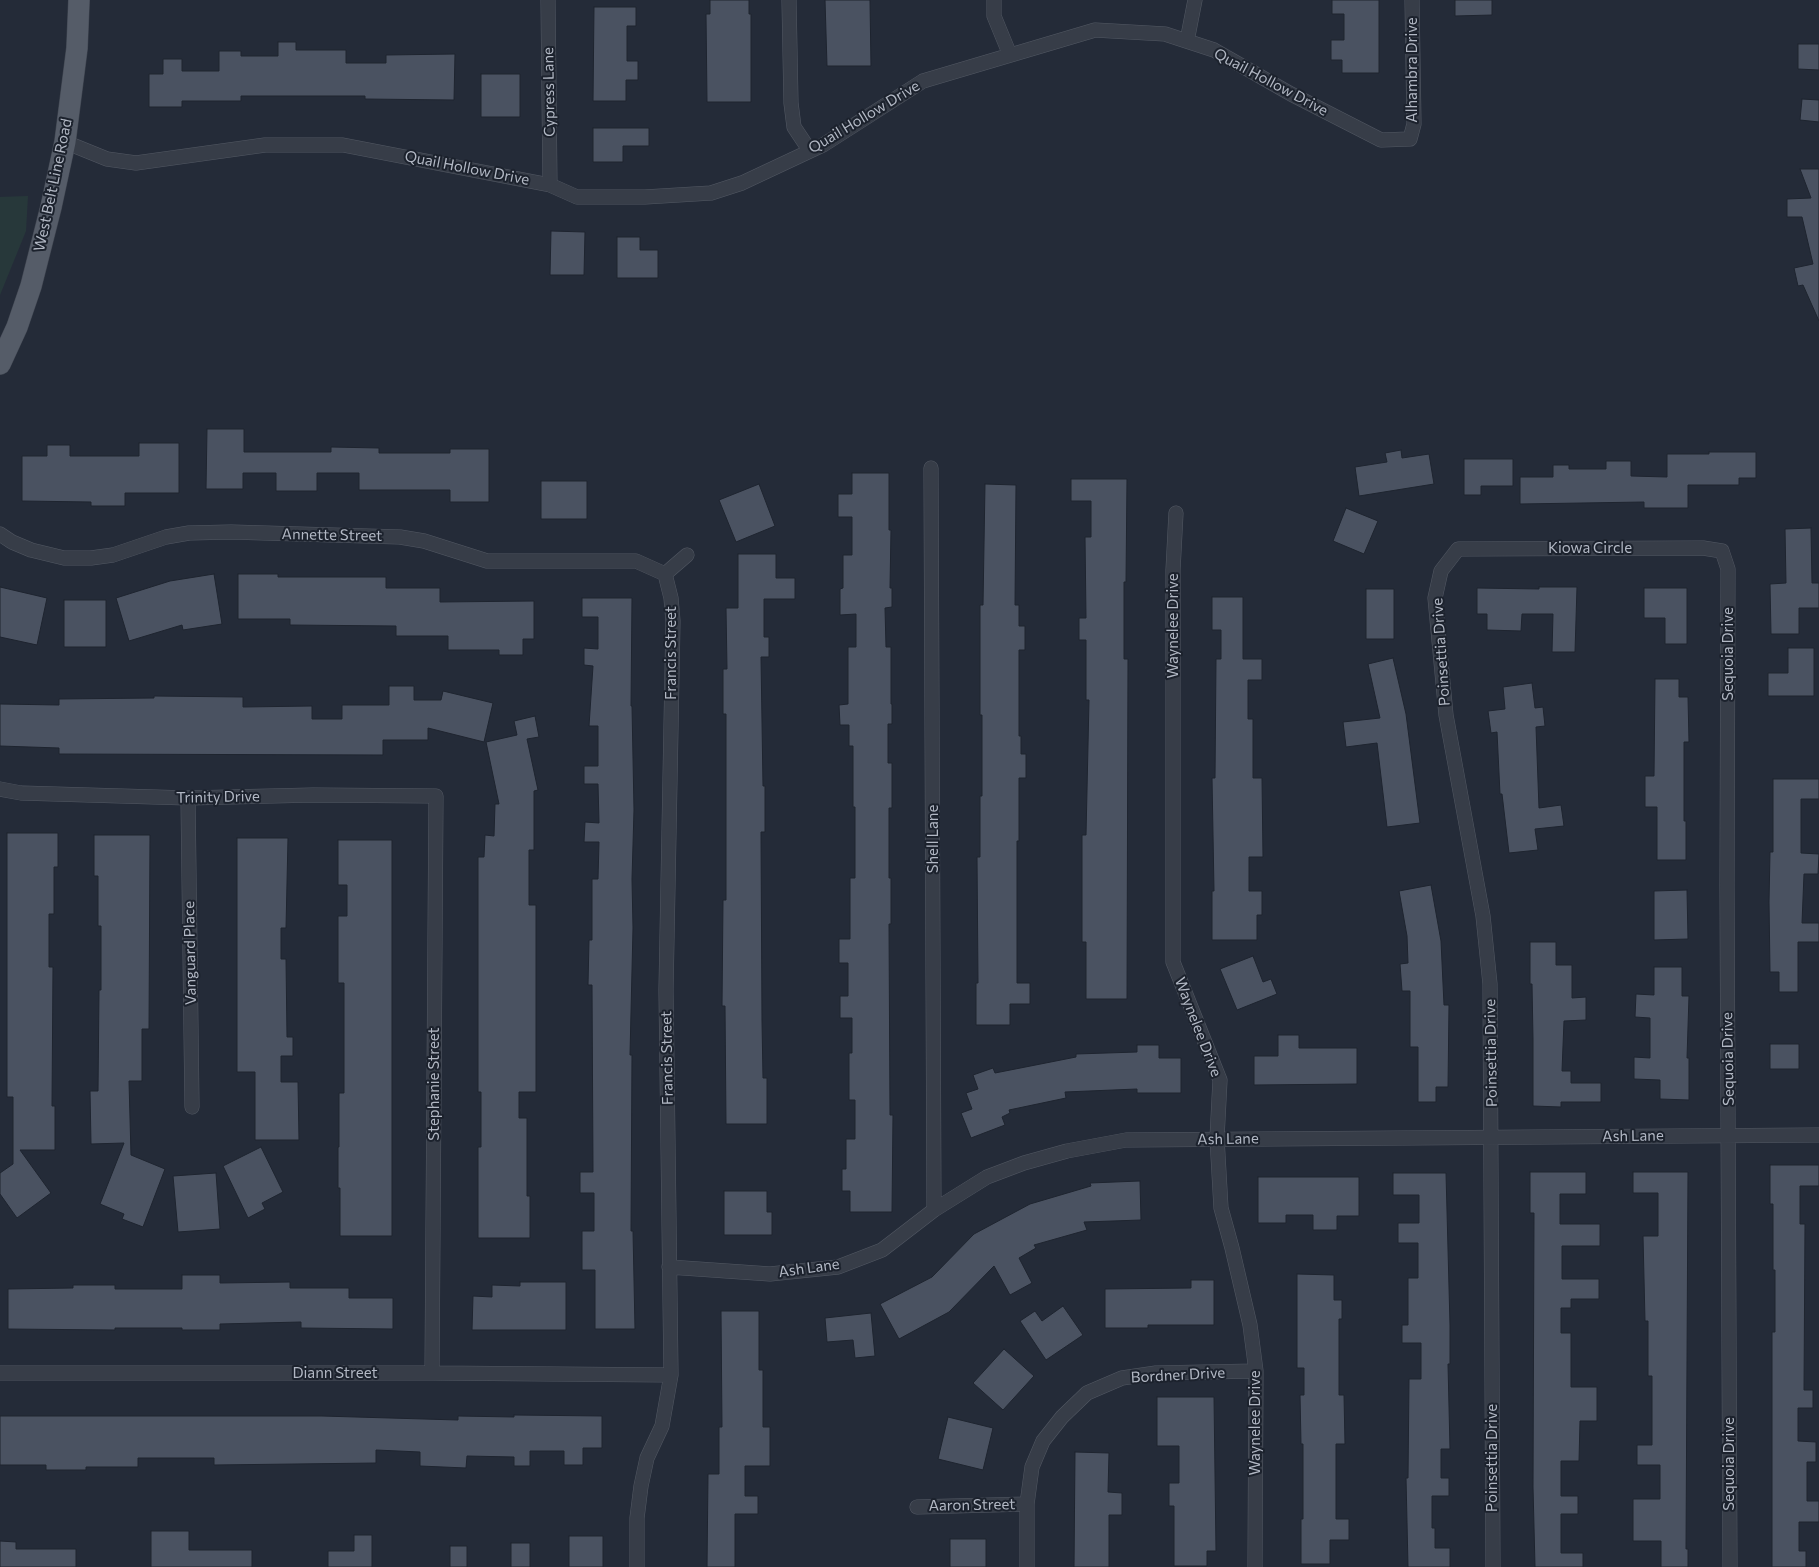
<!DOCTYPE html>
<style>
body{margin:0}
canvas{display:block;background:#242b38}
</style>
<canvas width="1819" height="1567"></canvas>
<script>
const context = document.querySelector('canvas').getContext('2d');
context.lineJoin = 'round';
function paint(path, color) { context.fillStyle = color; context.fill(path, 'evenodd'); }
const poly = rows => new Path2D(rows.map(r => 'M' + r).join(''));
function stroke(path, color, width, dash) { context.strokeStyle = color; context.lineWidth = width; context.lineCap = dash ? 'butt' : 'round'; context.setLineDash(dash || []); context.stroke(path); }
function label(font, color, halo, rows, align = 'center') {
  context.font = font + ' Commissioner,sans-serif'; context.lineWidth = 4; context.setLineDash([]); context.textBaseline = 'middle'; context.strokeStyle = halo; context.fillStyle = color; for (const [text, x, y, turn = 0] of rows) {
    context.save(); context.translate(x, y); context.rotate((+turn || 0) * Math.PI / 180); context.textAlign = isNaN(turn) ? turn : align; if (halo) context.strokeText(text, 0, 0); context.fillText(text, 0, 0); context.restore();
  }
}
paint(poly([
 [28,196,26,231,0,295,0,197]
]), '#27383a');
const building = poly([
 [710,0,749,0,749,14,751,14,751,102,707,102,706,14,710,14,710,0],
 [825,0,870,0,871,66,827,66,825,0],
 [1332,0,1379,0,1379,73,1342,73,1342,60,1331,60,1331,40,1344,40,1344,14,1332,14,1332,0],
 [1455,0,1492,0,1492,15,1455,16,1455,0],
 [594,7,636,7,636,26,627,26,627,61,638,61,638,80,626,80,626,101,593,101,594,7],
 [278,42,296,42,296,50,346,50,346,63,386,63,386,55,455,54,454,100,365,99,365,96,241,96,241,101,182,101,182,107,149,107,149,74,163,74,163,59,182,59,182,71,219,71,219,51,241,51,241,56,278,56,278,42],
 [1798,44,1819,44,1819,70,1798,69,1798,44],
 [481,74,520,74,520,117,481,117,481,74],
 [1802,99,1819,100,1819,122,1800,120,1802,99],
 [593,128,649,128,649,146,623,146,623,162,593,162,593,128],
 [1800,169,1819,169,1819,321,1803,285,1798,286,1794,268,1813,264,1802,217,1787,217,1787,199,1811,198,1800,169],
 [551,231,585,232,584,275,550,275,551,231],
 [617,237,640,237,640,250,658,250,658,278,617,278,617,237],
 [207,429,244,429,244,452,331,452,331,447,379,448,379,453,450,453,450,449,489,449,489,502,450,502,450,490,359,490,359,473,317,473,317,491,276,491,276,473,243,473,243,489,206,489,207,429],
 [139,443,179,443,179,493,125,493,125,506,91,506,91,502,22,501,22,456,47,456,47,445,70,445,70,456,139,456,139,443],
 [1401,450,1402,458,1429,454,1434,484,1359,496,1355,467,1387,462,1385,453,1401,450],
 [1709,452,1756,452,1756,478,1739,478,1739,485,1688,485,1688,508,1644,508,1644,502,1520,504,1520,477,1553,477,1553,465,1569,465,1569,469,1606,469,1606,461,1631,461,1631,476,1667,477,1667,454,1709,454,1709,452],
 [1464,459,1513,459,1513,486,1481,486,1481,495,1464,495,1464,459],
 [852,473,889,473,889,530,891,530,890,588,892,588,892,607,885,608,886,647,891,647,891,704,892,704,892,724,888,724,888,763,892,763,892,808,889,808,889,878,891,878,891,924,889,924,890,1115,893,1115,892,1212,850,1212,850,1191,842,1191,842,1169,846,1169,846,1139,855,1139,855,1100,849,1100,849,1053,852,1053,852,1018,840,1018,840,996,848,996,848,963,839,963,839,939,850,939,850,878,855,878,855,807,853,807,853,746,849,746,849,725,840,725,839,705,848,704,848,647,856,647,856,614,840,615,840,589,843,588,843,555,852,555,852,517,838,517,838,494,852,494,852,473],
 [1071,479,1127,479,1126,582,1124,582,1124,659,1128,659,1127,999,1086,999,1086,942,1082,942,1082,835,1086,835,1089,700,1086,700,1086,640,1079,640,1079,618,1086,618,1085,537,1091,537,1091,501,1071,501,1071,479],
 [541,481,587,481,587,519,541,519,541,481],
 [759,484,775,526,736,542,719,500,759,484],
 [985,484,1016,485,1015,605,1019,605,1019,626,1025,626,1025,650,1019,650,1019,736,1021,736,1021,754,1026,754,1026,778,1019,778,1019,841,1017,841,1017,983,1030,983,1030,1004,1010,1004,1010,1025,976,1025,976,983,978,983,977,857,980,857,980,796,982,796,982,715,980,715,980,605,983,605,985,484],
 [1346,508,1378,521,1364,554,1333,541,1346,508],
 [1811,528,1812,583,1819,583,1819,608,1799,608,1799,634,1771,634,1770,584,1786,583,1785,529,1811,528],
 [738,554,776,554,776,578,795,578,795,599,764,599,764,637,769,637,769,657,761,657,763,786,765,786,765,832,761,832,762,1021,763,1078,767,1078,767,1124,726,1124,725,1006,722,1006,723,900,726,900,726,714,723,714,723,669,727,669,726,608,738,608,738,554],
 [214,574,222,624,183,630,182,625,129,641,116,598,170,581,214,574],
 [238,574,278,574,278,577,386,577,386,588,440,588,440,602,534,601,534,639,523,639,523,655,499,655,499,650,448,650,448,636,396,636,396,626,290,625,290,619,238,619,238,574],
 [0,587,47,598,37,645,0,637,0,587],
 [1539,587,1577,587,1575,652,1552,652,1553,614,1522,614,1521,631,1487,630,1487,614,1477,614,1477,588,1539,589,1539,587],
 [1644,588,1687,588,1687,644,1665,644,1665,618,1644,618,1644,588],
 [1366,589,1394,589,1394,639,1366,639,1366,589],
 [1212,597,1243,597,1243,659,1262,659,1262,680,1248,680,1248,719,1253,719,1253,778,1262,778,1263,857,1249,857,1249,891,1262,891,1262,915,1257,915,1257,940,1212,940,1212,891,1214,891,1212,778,1215,778,1216,659,1221,659,1221,630,1212,630,1212,597],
 [582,598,632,598,631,706,632,706,634,810,632,879,633,928,630,1055,632,1055,631,1231,633,1231,635,1329,595,1329,595,1270,582,1270,582,1231,594,1231,594,1193,580,1193,580,1172,593,1172,592,985,588,985,589,940,592,940,592,879,598,879,599,842,584,842,585,822,599,823,598,784,584,784,584,766,598,766,598,726,589,726,593,666,584,665,584,648,598,649,598,617,582,617,582,598],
 [64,600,106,600,106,647,64,647,64,600],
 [1788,648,1814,648,1814,696,1768,696,1768,673,1788,673,1788,648],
 [1393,658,1406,714,1420,823,1387,827,1377,743,1346,747,1343,722,1380,718,1368,664,1393,658],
 [1655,679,1679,679,1679,697,1688,697,1689,742,1684,742,1684,821,1686,821,1686,860,1657,860,1657,807,1645,807,1645,776,1654,776,1655,679],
 [1532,683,1535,708,1543,707,1545,726,1536,727,1539,808,1561,805,1564,826,1535,829,1538,850,1509,853,1502,794,1500,794,1497,732,1491,733,1488,711,1505,709,1503,687,1532,683],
 [389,686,414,686,414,700,441,700,443,691,493,703,484,742,428,728,428,740,383,740,383,755,59,754,59,748,0,746,0,704,59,705,59,699,154,698,154,696,243,697,243,707,312,706,312,719,342,719,342,705,389,705,389,686],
 [535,716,539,737,527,739,538,790,534,791,534,850,529,850,529,905,536,905,536,1092,519,1092,519,1118,527,1118,527,1196,530,1196,530,1238,478,1238,478,1147,481,1147,481,1092,478,1092,478,857,484,857,485,835,494,836,495,804,499,804,486,742,517,735,514,721,535,716],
 [1773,779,1819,779,1819,799,1801,799,1801,853,1819,854,1818,874,1804,874,1802,923,1819,923,1819,942,1798,942,1798,992,1779,992,1779,972,1770,972,1769,902,1770,852,1773,852,1773,779],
 [7,833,58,833,58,867,54,867,54,914,49,914,49,967,53,967,52,1106,55,1106,55,1150,20,1150,51,1193,17,1218,0,1194,0,1173,13,1164,13,1097,7,1097,7,833],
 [94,835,150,835,149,1029,142,1029,142,1081,129,1081,131,1155,165,1169,143,1227,122,1219,124,1214,100,1204,124,1143,91,1144,90,1091,98,1091,99,990,101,990,101,926,98,926,98,876,94,876,94,835],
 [237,838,288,838,286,928,281,928,281,959,286,959,287,1037,293,1037,293,1056,281,1056,281,1082,298,1082,299,1140,255,1140,255,1072,237,1072,237,838],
 [338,840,392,840,392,1236,340,1236,340,1188,338,1188,338,1147,339,1147,339,1093,344,1093,344,983,338,983,338,916,347,916,347,885,338,885,338,840],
 [1431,885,1441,941,1444,1005,1449,1005,1448,1087,1436,1087,1436,1102,1418,1102,1418,1047,1410,1047,1410,991,1402,991,1400,964,1408,963,1407,936,1399,891,1431,885],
 [1687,890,1688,939,1654,940,1654,891,1687,890],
 [1530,942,1556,942,1556,965,1572,965,1572,998,1586,997,1586,1020,1564,1021,1562,1071,1571,1071,1571,1083,1601,1083,1601,1102,1561,1102,1561,1107,1533,1106,1533,1039,1532,984,1530,984,1530,942],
 [1253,956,1263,982,1271,979,1277,994,1237,1010,1220,969,1253,956],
 [1654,967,1682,967,1682,996,1689,996,1687,1058,1689,1058,1689,1100,1660,1099,1660,1080,1634,1079,1634,1057,1650,1058,1650,1018,1635,1017,1636,994,1654,995,1654,967],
 [1278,1035,1299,1035,1299,1048,1357,1048,1357,1084,1254,1085,1254,1056,1278,1056,1278,1035],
 [1770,1044,1799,1044,1799,1069,1770,1069,1770,1044],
 [1137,1045,1159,1045,1159,1058,1181,1058,1181,1093,1137,1093,1137,1089,1065,1092,1066,1098,1009,1110,1010,1113,1002,1117,1005,1125,971,1138,961,1113,972,1109,966,1093,978,1089,973,1075,993,1068,995,1073,1076,1057,1076,1054,1137,1052,1137,1045],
 [261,1147,283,1192,262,1203,265,1209,248,1218,223,1166,261,1147],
 [1770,1165,1819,1165,1819,1186,1800,1186,1800,1224,1805,1224,1804,1390,1813,1390,1813,1408,1798,1408,1798,1441,1816,1442,1816,1462,1807,1462,1807,1501,1819,1501,1819,1522,1799,1522,1799,1551,1806,1551,1806,1567,1772,1567,1772,1332,1775,1332,1775,1270,1773,1270,1773,1204,1770,1204,1770,1165],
 [1530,1172,1586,1172,1586,1194,1560,1194,1560,1224,1600,1224,1600,1246,1562,1246,1562,1279,1599,1279,1599,1299,1571,1299,1571,1308,1561,1308,1561,1333,1571,1333,1571,1387,1597,1387,1597,1421,1580,1421,1579,1461,1561,1461,1561,1496,1578,1496,1578,1514,1561,1514,1561,1553,1583,1553,1583,1567,1535,1567,1533,1487,1534,1213,1530,1213,1530,1172],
 [1633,1172,1688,1172,1686,1549,1688,1549,1688,1567,1661,1567,1661,1541,1633,1541,1633,1499,1660,1499,1660,1465,1637,1465,1637,1445,1652,1445,1652,1376,1648,1376,1648,1321,1645,1321,1643,1236,1658,1236,1658,1193,1633,1193,1633,1172],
 [216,1173,220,1229,178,1232,173,1176,216,1173],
 [1393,1173,1446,1173,1450,1325,1450,1364,1448,1364,1450,1449,1441,1449,1441,1478,1449,1478,1449,1496,1432,1496,1432,1528,1435,1528,1435,1548,1450,1548,1450,1567,1408,1567,1406,1478,1408,1478,1409,1379,1421,1379,1421,1343,1402,1343,1402,1325,1408,1325,1408,1278,1418,1278,1418,1243,1398,1243,1398,1223,1419,1223,1419,1195,1393,1195,1393,1173],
 [1258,1177,1359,1177,1359,1216,1337,1216,1337,1230,1313,1230,1313,1215,1286,1215,1286,1223,1258,1223,1258,1177],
 [1140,1181,1141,1220,1084,1222,1087,1230,1034,1245,1036,1248,1019,1258,1032,1283,1010,1295,994,1266,949,1312,899,1339,880,1304,932,1277,974,1234,1030,1204,1091,1186,1090,1183,1140,1181],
 [724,1191,767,1191,767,1212,772,1212,772,1235,724,1235,724,1191],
 [1297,1274,1334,1275,1334,1300,1342,1300,1342,1319,1339,1319,1339,1395,1344,1395,1345,1444,1336,1444,1336,1519,1349,1519,1349,1540,1330,1540,1330,1564,1301,1564,1301,1519,1303,1519,1303,1444,1301,1444,1300,1395,1304,1395,1304,1368,1297,1368,1297,1274],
 [182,1275,220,1275,220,1283,290,1282,290,1288,349,1288,349,1298,393,1298,393,1329,301,1328,301,1322,220,1324,220,1330,182,1330,182,1328,115,1328,115,1330,8,1329,8,1289,73,1288,73,1285,115,1285,115,1289,182,1289,182,1275],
 [1191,1280,1214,1280,1214,1325,1148,1325,1148,1328,1105,1328,1105,1289,1191,1288,1191,1280],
 [520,1282,566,1282,566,1330,472,1330,473,1296,492,1297,492,1285,520,1286,520,1282],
 [1063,1306,1083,1335,1046,1360,1020,1321,1035,1311,1042,1321,1063,1306],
 [721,1311,759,1311,759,1370,763,1370,763,1427,770,1427,770,1466,745,1466,745,1496,758,1496,758,1514,735,1514,735,1567,707,1567,708,1474,719,1474,719,1427,722,1427,721,1311],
 [871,1313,875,1356,855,1358,853,1340,827,1342,825,1318,871,1313],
 [1004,1349,1034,1376,1003,1410,973,1383,1004,1349],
 [1157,1397,1214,1397,1216,1551,1207,1551,1207,1566,1174,1566,1174,1506,1169,1506,1169,1483,1179,1483,1179,1446,1157,1446,1157,1397],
 [514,1415,602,1416,602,1448,583,1448,583,1465,564,1465,564,1451,530,1451,530,1466,514,1466,514,1457,467,1456,466,1468,420,1466,420,1452,376,1450,376,1463,214,1465,214,1458,138,1458,138,1467,86,1467,86,1470,46,1470,46,1465,0,1465,0,1416,322,1416,458,1420,458,1416,514,1417,514,1415],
 [948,1417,993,1428,983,1470,938,1459,948,1417],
 [1075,1452,1109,1453,1108,1492,1122,1493,1122,1515,1109,1515,1109,1567,1074,1567,1075,1452],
 [151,1531,189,1531,189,1550,252,1550,252,1567,151,1567,151,1531],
 [354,1535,372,1535,372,1567,328,1567,328,1551,354,1551,354,1535],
 [569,1536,603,1536,603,1567,569,1567,569,1536],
 [950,1539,986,1539,986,1567,950,1567,950,1539],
 [0,1541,16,1542,16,1549,76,1549,76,1567,0,1567,0,1541],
 [511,1543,530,1543,530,1567,511,1567,511,1543],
 [450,1546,467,1546,467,1567,450,1567,450,1546]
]);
paint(building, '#4a5261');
stroke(building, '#1e242f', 1);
const street = poly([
 [548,0,550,185],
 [789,0,791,103,794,127,810,151],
 [994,0,994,16,1010,55],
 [1187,41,1195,0],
 [65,142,107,159,136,163,265,145,343,145,550,185,577,197,645,197,711,193,742,183,823,145,923,81,1095,30,1165,34,1214,50,1291,94,1381,140,1410,139,1414,124,1412,0],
 [931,468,934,1210],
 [1176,513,1173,570,1173,962,1220,1080,1217,1138,1221,1208,1232,1248,1250,1325,1256,1371,1255,1567],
 [0,534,12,542,31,550,64,558,91,558,113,555,166,537,189,533,231,532,400,537,424,541,487,561,636,561,665,574],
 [0,789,21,793,188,798,313,795,436,796,432,1373],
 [188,798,192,1107],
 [669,1267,770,1274,838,1267,882,1250,934,1210,987,1177,1024,1163,1067,1151,1126,1140,1819,1135],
 [0,1373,432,1373,671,1375],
 [917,1507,1027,1504],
 [637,1567,637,1518,641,1486,647,1458,662,1426,671,1375,666,990,673,621,671,598,665,574,687,555],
 [1027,1567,1027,1504,1032,1467,1043,1441,1062,1417,1087,1393,1122,1378,1156,1373,1256,1371],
 [1493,1567,1490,984,1483,916,1446,715,1435,598,1441,571,1458,549,1703,548,1722,551,1728,569,1727,885,1730,1567]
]);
const primary = poly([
 [0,364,17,327,31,286,51,207,65,142,77,48,79,0]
]);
stroke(street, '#525863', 15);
stroke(primary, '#404651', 22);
stroke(street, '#373d48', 14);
stroke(primary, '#555c68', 21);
label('15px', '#b2b8c4', '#1c222d', [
 ["Alhambra Drive",1412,70,-90],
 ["Quail Hollow Drive",1271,82,28],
 ["Cypress Lane",549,92,-91],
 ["Quail Hollow Drive",864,117,-31],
 ["Quail Hollow Drive",467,168,11],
 ["West Belt Line Road",53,185,-78],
 ["Annette Street",332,535,1],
 ["Kiowa Circle",1590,548],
 ["Waynelee Drive",1173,626,-90],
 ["Poinsettia Drive",1441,652,-94],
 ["Francis Street",671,653,-90],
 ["Sequoia Drive",1728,654,-90],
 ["Trinity Drive",218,797,-1],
 ["Shell Lane",933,839,-90],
 ["Vanguard Place",190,953,-91],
 ["Waynelee Drive",1198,1027,69],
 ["Poinsettia Drive",1491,1053,-91],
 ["Francis Street",667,1058,-91],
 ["Sequoia Drive",1728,1059,-91],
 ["Stephanie Street",434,1084,-90],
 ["Ash Lane",1633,1136,-1],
 ["Ash Lane",1228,1139,-1],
 ["Ash Lane",809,1268,-8],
 ["Diann Street",335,1373],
 ["Bordner Drive",1178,1375,-3],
 ["Waynelee Drive",1255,1423,-90],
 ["Poinsettia Drive",1492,1458,-90],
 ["Sequoia Drive",1729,1464,-90],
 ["Aaron Street",972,1505,-1]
]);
</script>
